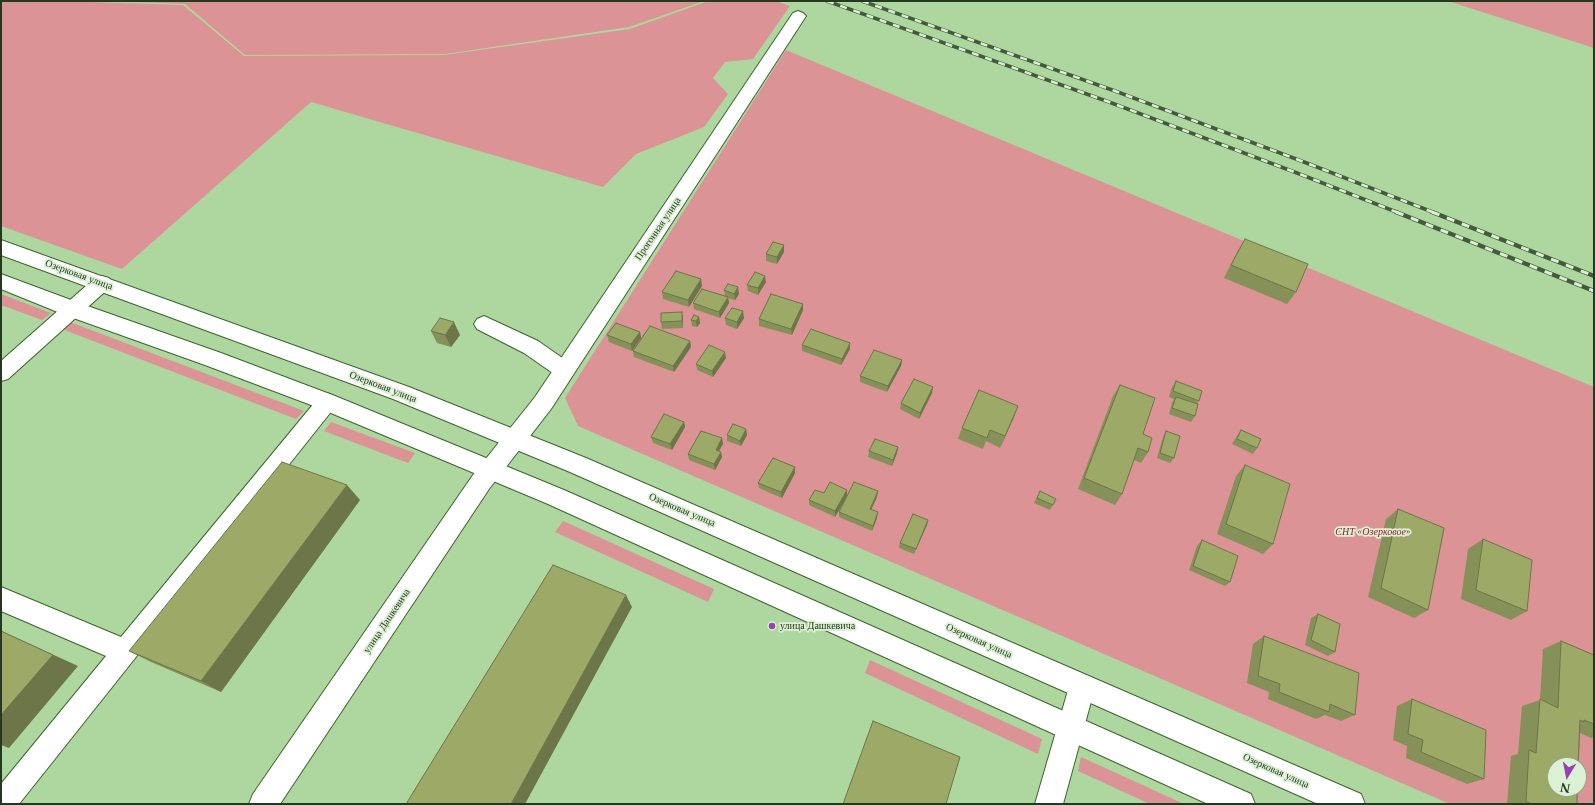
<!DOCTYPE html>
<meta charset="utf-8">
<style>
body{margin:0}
#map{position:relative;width:1595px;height:805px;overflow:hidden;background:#add79e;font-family:"Libre Baskerville",serif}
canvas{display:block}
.frame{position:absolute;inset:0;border:2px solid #273821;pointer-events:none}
.north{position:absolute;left:1547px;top:757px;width:40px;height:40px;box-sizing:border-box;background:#dbf1d4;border:1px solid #93a78c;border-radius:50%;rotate:190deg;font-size:11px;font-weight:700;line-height:16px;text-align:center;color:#273821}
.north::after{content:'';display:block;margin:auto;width:14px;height:18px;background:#9742b0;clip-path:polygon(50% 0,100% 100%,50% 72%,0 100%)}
</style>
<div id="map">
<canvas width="1595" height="805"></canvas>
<div class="frame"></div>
<div class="north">N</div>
</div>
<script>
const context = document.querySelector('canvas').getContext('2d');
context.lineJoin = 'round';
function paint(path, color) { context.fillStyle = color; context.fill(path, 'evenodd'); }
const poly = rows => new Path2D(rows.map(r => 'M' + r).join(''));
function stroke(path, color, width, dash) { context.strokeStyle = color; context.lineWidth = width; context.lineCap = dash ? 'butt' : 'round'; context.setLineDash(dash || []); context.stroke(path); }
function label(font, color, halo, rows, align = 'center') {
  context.font = font + ' "Libre Baskerville",serif'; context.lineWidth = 3.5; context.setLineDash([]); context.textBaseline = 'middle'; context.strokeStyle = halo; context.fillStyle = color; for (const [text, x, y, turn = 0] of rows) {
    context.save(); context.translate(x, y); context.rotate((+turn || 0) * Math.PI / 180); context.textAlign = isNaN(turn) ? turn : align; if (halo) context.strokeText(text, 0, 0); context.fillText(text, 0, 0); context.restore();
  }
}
paint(poly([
 [1,1,62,1,183,5,244,56,444,55,630,29,708,1,776,1,790,6,753,59,725,62,713,78,728,94,704,127,636,154,603,187,311,102,122,269,1,226],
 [107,1,704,1,629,27,445,54,245,55,185,4],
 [1448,1,1594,1,1594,48],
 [786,50,1594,387,1594,804,1450,804,578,426,565,398],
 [1555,765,1579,765,1579,789,1555,789],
 [1,294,51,313,42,320,1,305],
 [70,322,304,411,296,419,62,329],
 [331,422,415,453,408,463,324,431],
 [563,521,714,589,708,602,555,532],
 [870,660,1042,739,1038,754,865,673],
 [1081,757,1184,804,1150,804,1078,771]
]), '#db9395');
const lane = poly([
 [102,276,109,278,112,283,109,288,8,379,1,381,1,361,95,278,102,276],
 [484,316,538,341,571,364,574,370,571,376,564,378,557,376,524,353,477,329,474,324,477,319,484,316],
 [327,393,334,396,337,402,334,408,19,804,1,804,1,784,106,656,1,611,1,587,121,637,320,396,327,393],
 [1082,674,1091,678,1095,687,1063,804,1035,804,1069,687,1073,678,1082,674]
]);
const street = poly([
 [798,11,803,13,806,16,551,409,489,489,280,804,249,804,253,794,473,475,535,397,793,13,798,11]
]);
const secondary = poly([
 [1,240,409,387,586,458,1361,794,1365,804,1318,804,570,472,393,399,1,255,1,240],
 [1,274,79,303,221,353,335,396,564,490,1251,794,1255,804,1208,804,548,504,319,408,205,365,65,315,1,289,1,274]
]);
stroke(lane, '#3d632f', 2);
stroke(street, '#3d632f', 2);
stroke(secondary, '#3d632f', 2);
paint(lane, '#fff');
paint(street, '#fff');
paint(secondary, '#fff');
const railFar1 = poly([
 [827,1,1109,102,1297,173,1399,213],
 [862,1,1115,91,1304,162,1435,213]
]);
const rail = poly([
 [1396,212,1594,291],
 [1432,212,1594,276]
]);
stroke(railFar1, '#445a3c', 3.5);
stroke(rail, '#445a3c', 4.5);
stroke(railFar1, '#dbf1d4', 2.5, [7]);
stroke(rail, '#dbf1d4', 3, [8]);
paint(poly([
 [1245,239,1296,292,1287,304,1224,278,1237,252],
 [784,245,784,252,777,264,766,261,766,254],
 [701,279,702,286,689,307,663,299,662,292],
 [766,282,758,295,748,291,747,285],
 [724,290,739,294,735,300,728,298,729,303,720,318,694,309,693,303,725,296],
 [803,304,803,310,792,335,759,326,759,319],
 [699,317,700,323,697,327,692,326,691,320],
 [683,318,683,328,662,329,661,322],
 [725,318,744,318,737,329,726,325],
 [431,331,460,335,451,347,437,343],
 [640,332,641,338,632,351,609,342,607,335],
 [690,341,691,347,674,372,634,357,633,351],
 [802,345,850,349,841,365,802,351],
 [726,358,713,377,697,370,696,364],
 [902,360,901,366,887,392,860,382,860,376],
 [1176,381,1199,401,1196,404,1195,416,1191,422,1169,414,1172,403,1174,399,1169,397,1172,387],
 [1120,385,1143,434,1148,452,1141,463,1134,460,1122,494,1115,505,1078,489,1113,396],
 [933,387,932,393,919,419,900,409,901,403],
 [1014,417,1000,448,986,441,983,449,958,439,962,428],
 [684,422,685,427,672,450,653,443,651,437],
 [746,429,747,435,741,446,727,441,727,435],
 [1241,430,1257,448,1253,454,1232,444,1237,436],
 [1166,431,1174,458,1170,463,1157,458,1163,437],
 [722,438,723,444,719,451,721,452,722,457,715,470,689,460,688,454],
 [898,447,897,453,892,466,868,457,869,451],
 [1245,465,1273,544,1263,554,1217,534,1236,476],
 [795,467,795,473,782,498,759,488,758,483],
 [1040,491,1053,505,1050,510,1034,503],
 [824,493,847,496,835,517,809,505,809,500],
 [877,497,871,510,877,518,872,531,839,517,839,512],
 [360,500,221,692,151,662,129,651],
 [1398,509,1428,610,1414,618,1368,597,1386,519],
 [928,520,927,525,914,554,899,548,900,543],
 [1483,539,1527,611,1511,620,1461,599,1468,549],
 [1202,540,1230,582,1225,586,1189,570,1197,546],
 [1318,614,1335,652,1328,656,1305,645,1311,618],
 [1264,636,1355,715,1341,721,1325,715,1316,719,1268,699,1269,692,1247,683,1253,644],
 [1561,641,1594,655,1594,737,1591,738,1580,733,1577,804,1507,804,1511,756,1518,754,1522,706,1540,700,1543,649],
 [1412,699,1484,779,1467,784,1406,758,1407,746,1393,740,1397,706]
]), '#869159');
paint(poly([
 [784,245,784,252,777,264,777,257],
 [765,276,766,282,758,295,758,288],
 [701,279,702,286,689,307,688,300],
 [738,287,739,294,735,300,734,294],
 [728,297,729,303,720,318,719,312],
 [803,304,803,310,792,335,791,329],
 [743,311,744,318,737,329,737,322],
 [682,312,683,318,683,328,682,321],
 [699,317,700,323,697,327,696,321],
 [454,322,460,335,451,347,445,335],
 [640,332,641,338,632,351,631,344],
 [690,341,691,347,674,372,673,366],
 [850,343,850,349,841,365,842,359],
 [725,352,726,358,713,377,712,371],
 [902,360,901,366,887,392,888,386],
 [933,387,932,393,919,419,920,413],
 [1018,406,1014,417,1000,448,1005,436],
 [684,422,685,427,672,450,670,444],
 [746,429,747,435,741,446,740,441],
 [722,438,723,444,716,456,716,450],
 [898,447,897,453,892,466,893,460],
 [721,452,722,457,715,470,714,464],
 [795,467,795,473,782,498,781,492],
 [347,485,360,500,221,692,201,681],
 [847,490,847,496,835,517,835,511],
 [878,491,877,497,869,514,870,509],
 [878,512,877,518,872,531,873,526],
 [928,520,927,525,914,554,916,549],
 [626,595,632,607,525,804,511,804],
 [1,631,78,666,9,748,1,745]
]), '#6d7648');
const building = poly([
 [1245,239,1308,264,1296,292,1231,265,1245,239],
 [773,242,784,245,777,257,766,254,773,242],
 [676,271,701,279,688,300,662,292,676,271],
 [755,272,765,276,758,288,747,285,755,272],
 [728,284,738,287,734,294,724,290,728,284],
 [702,289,728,297,719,312,693,303,702,289],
 [771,294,803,304,791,329,759,319,771,294],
 [732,308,743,311,737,322,725,318,732,308],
 [682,312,682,321,661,322,661,313,682,312],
 [694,315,699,317,696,321,691,320,694,315],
 [440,318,454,322,445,335,431,331,440,318],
 [616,323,640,332,631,344,607,335,616,323],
 [650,326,690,341,673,366,633,351,650,326],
 [811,329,850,343,842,359,802,345,811,329],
 [709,345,725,352,712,371,696,364,709,345],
 [874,350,902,360,888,386,860,376,874,350],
 [914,379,933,387,920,413,901,403,914,379],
 [1176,381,1202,391,1199,401,1173,391,1176,381],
 [1120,385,1155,398,1143,434,1152,438,1148,452,1138,448,1122,494,1084,478,1120,385],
 [979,390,1018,406,1005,436,990,430,987,438,962,428,979,390],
 [1176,397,1198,404,1195,416,1172,408,1176,397],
 [664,414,684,422,670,444,651,437,664,414],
 [733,424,746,429,740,441,727,435,733,424],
 [1241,430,1261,439,1257,448,1237,439,1241,430],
 [701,431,722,438,716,450,721,452,714,464,688,454,701,431],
 [1166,431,1180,436,1174,458,1160,453,1166,431],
 [875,439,898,447,893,460,869,451,875,439],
 [773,458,795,467,781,492,758,483,773,458],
 [282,462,347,485,201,681,129,651,282,462],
 [1245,465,1290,484,1273,544,1226,524,1245,465],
 [830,482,847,490,835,511,809,500,815,490,824,493,830,482],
 [854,482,878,491,870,509,878,512,873,526,839,512,854,482],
 [1040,491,1056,499,1053,505,1037,498,1040,491],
 [1398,509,1444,528,1428,610,1381,588,1398,509],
 [913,514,928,520,916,549,900,543,913,514],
 [1483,539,1532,560,1527,611,1476,590,1483,539],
 [1202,540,1238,556,1230,582,1193,566,1202,540],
 [553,565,626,595,511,804,406,804,553,565],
 [1318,614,1340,624,1335,652,1311,640,1318,614],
 [1,631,53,655,1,715,1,631],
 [1264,636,1359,673,1355,715,1330,704,1329,712,1279,692,1280,684,1258,676,1264,636],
 [1561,641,1594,655,1594,724,1584,720,1584,722,1580,720,1578,765,1555,765,1555,789,1577,789,1577,804,1531,804,1526,801,1529,750,1536,753,1540,699,1558,708,1561,641],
 [1412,699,1486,730,1484,779,1421,752,1423,740,1408,734,1412,699],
 [873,721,960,757,946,804,843,804,873,721]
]);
paint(building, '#9ca967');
stroke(building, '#6d7648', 1);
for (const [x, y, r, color] of [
 [772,626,4,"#9742b0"]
]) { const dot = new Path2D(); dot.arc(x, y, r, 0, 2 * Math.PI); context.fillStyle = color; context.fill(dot); stroke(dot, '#dbf1d4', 1.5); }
label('10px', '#273821', '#dbf1d4', [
 ["Прогонная улица",658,229,-56],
 ["Озерковая улица",79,275,20],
 ["Озерковая улица",383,387,21],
 ["Озерковая улица",682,510,23],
 ["улица Дашкевича",387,621,-56],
 ["Озерковая улица",979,641,24],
 ["Озерковая улица",1276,771,24]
]);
label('italic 10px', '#9c1a32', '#dbf1d4', [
 ["СНТ «Озерковое»",1373,532]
]);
label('10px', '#273821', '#dbf1d4', [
 ["улица Дашкевича",780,626]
], 'left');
</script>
